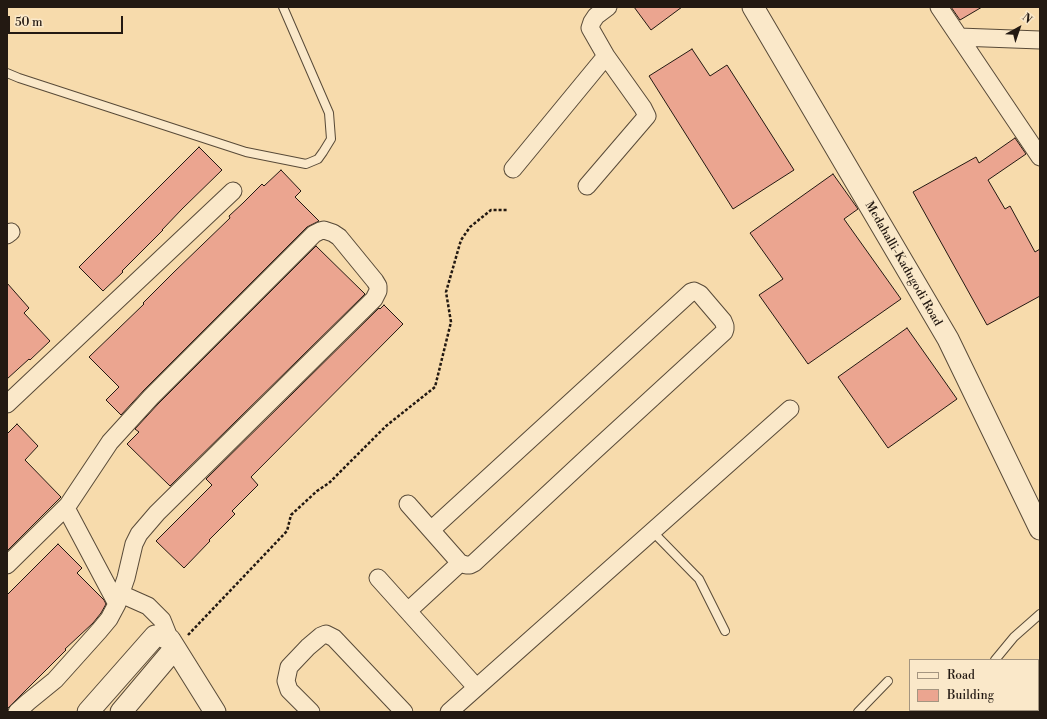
<!DOCTYPE html>
<style>
body{margin:0}
#map{position:relative;width:1047px;height:719px;overflow:hidden;background:#f7dbac;font-family:"Libre Bodoni",serif}
canvas{display:block}
.frame{position:absolute;inset:0;border:8px solid #231912;pointer-events:none}
.legend{position:absolute;left:909px;top:659px;width:130px;height:52px;box-sizing:border-box;background:#fae8c9;border:1px solid #a49580;margin:0;padding:5px 7px;list-style:none;font-size:12px;color:#231912}
.legend li{display:flex;align-items:center;gap:8px;height:20px}
.legend b{width:20px;border:1px solid #a49580}
.north{position:absolute;left:999px;top:8px;width:40px;height:40px;-webkit-text-stroke:3px #fae8c9;paint-order:stroke;rotate:40deg;font-size:11px;font-weight:700;line-height:16px;text-align:center;color:#231912}
.north::after{content:'';display:block;margin:auto;width:14px;height:18px;background:#231912;clip-path:polygon(50% 0,100% 100%,50% 72%,0 100%)}
.scale{position:absolute;left:8px;top:16px;width:115px;height:18px;box-sizing:border-box;border:2px solid #231912;border-top:0;padding-left:5px;font-size:12px;line-height:14px;white-space:nowrap;color:#231912;-webkit-text-stroke:3px #fae8c9;paint-order:stroke}
</style>
<div id="map">
<canvas width="1047" height="719"></canvas>
<div class="frame"></div>
<ul class="legend">
<li><b style="height:5px;background:#fae8c9"></b>Road</li>
<li><b style="height:11px;background:#eba590"></b>Building</li>
</ul>
<div class="north">N</div>
<div class="scale">50 m</div>
</div>
<script>
const context = document.querySelector('canvas').getContext('2d');
context.lineJoin = 'round';
function paint(path, color) { context.fillStyle = color; context.fill(path, 'evenodd'); }
const poly = rows => new Path2D(rows.map(r => 'M' + r).join(''));
function stroke(path, color, width, dash) { context.strokeStyle = color; context.lineWidth = width; context.lineCap = dash ? 'butt' : 'round'; context.setLineDash(dash || []); context.stroke(path); }
function label(font, color, halo, rows, align = 'center') {
  context.font = font + ' "Libre Bodoni",serif'; context.lineWidth = 3; context.setLineDash([]); context.textBaseline = 'middle'; context.strokeStyle = halo; context.fillStyle = color; for (const [text, x, y, turn = 0] of rows) {
    context.save(); context.translate(x, y); context.rotate((+turn || 0) * Math.PI / 180); context.textAlign = isNaN(turn) ? turn : align; if (halo) context.strokeText(text, 0, 0); context.fillText(text, 0, 0); context.restore();
  }
}
const building = poly([
 [634,7,682,7,651,30,634,7],
 [951,7,982,7,960,20,951,7],
 [692,49,710,76,727,65,794,170,733,209,649,76,692,49],
 [1015,138,1026,154,988,180,1005,209,1010,206,1035,252,1040,249,1040,296,987,325,913,192,976,157,979,163,1015,138],
 [199,147,222,170,182,209,162,230,163,230,122,271,123,272,103,291,79,267,199,147],
 [281,170,301,191,295,197,319,221,307,227,144,390,121,415,106,400,119,387,89,357,144,304,143,303,174,272,230,218,229,216,243,203,262,184,264,186,281,170],
 [833,174,858,209,844,219,901,299,808,364,759,295,783,279,750,233,833,174],
 [316,246,365,294,170,486,127,444,139,432,135,429,158,404,316,246],
 [7,283,29,308,24,313,50,341,30,360,29,359,7,379,7,283],
 [384,305,403,324,251,477,258,485,232,511,235,514,209,540,210,541,184,568,156,541,212,485,206,479,379,308,380,309,384,305],
 [907,328,957,399,888,448,838,377,907,328],
 [17,424,38,446,25,460,61,497,7,551,7,434,17,424],
 [58,544,82,568,77,573,104,600,106,604,101,613,93,623,65,649,66,650,7,709,7,595,58,544]
]);
paint(building, '#eba590');
stroke(building, '#231912', 1);
const service = poly([
 [7,73,19,78,246,152,306,164,318,159,323,152,331,139,329,113,283,7],
 [652,531,694,574,699,579,725,631],
 [995,660,1014,637,1040,614],
 [858,712,888,681],
 [950,712,952,710]
]);
const minor = poly([
 [939,7,1040,157],
 [959,37,1040,40],
 [513,169,606,56],
 [587,186,647,116,643,108,606,56,590,28,592,22,596,16,608,7],
 [7,235,11,232],
 [7,404,233,191],
 [408,504,460,563,466,565,470,565,474,563,591,454,724,332,725,329,725,326,723,321,700,294,694,291,691,292,431,530],
 [66,508,117,604],
 [7,565,68,505,110,442,151,397,314,234,320,231,324,230,333,233,339,237,375,281,378,286,378,291,374,299,157,513,139,534,134,544,126,578,117,604,109,619,99,631,55,680,28,702,17,712],
 [378,578,476,687],
 [121,594,148,606,162,620,170,640],
 [408,611,460,563],
 [311,712,289,690,286,681,289,667,308,647,321,636,326,634,334,638,404,712],
 [449,712,790,409]
]);
const tertiary = poly([
 [753,7,948,339,1040,529],
 [88,712,155,636,162,636,170,640,215,712],
 [121,712,175,648]
]);
stroke(service, '#584a38', 10);
stroke(minor, '#584a38', 19);
stroke(tertiary, '#584a38', 23);
stroke(poly([
 [188,635,287,531,291,515,317,491,329,483,386,426,435,387,451,322,446,292,461,240,470,227,491,210,508,210]
]), '#231912', 2.5, [3, 2]);
stroke(service, '#fae8c9', 8);
stroke(minor, '#fae8c9', 17);
stroke(tertiary, '#fae8c9', 21);
label('12px', '#231912', '#fae8c9', [
 ["Medahalli-Kadugodi Road",903,264,60]
]);
</script>
